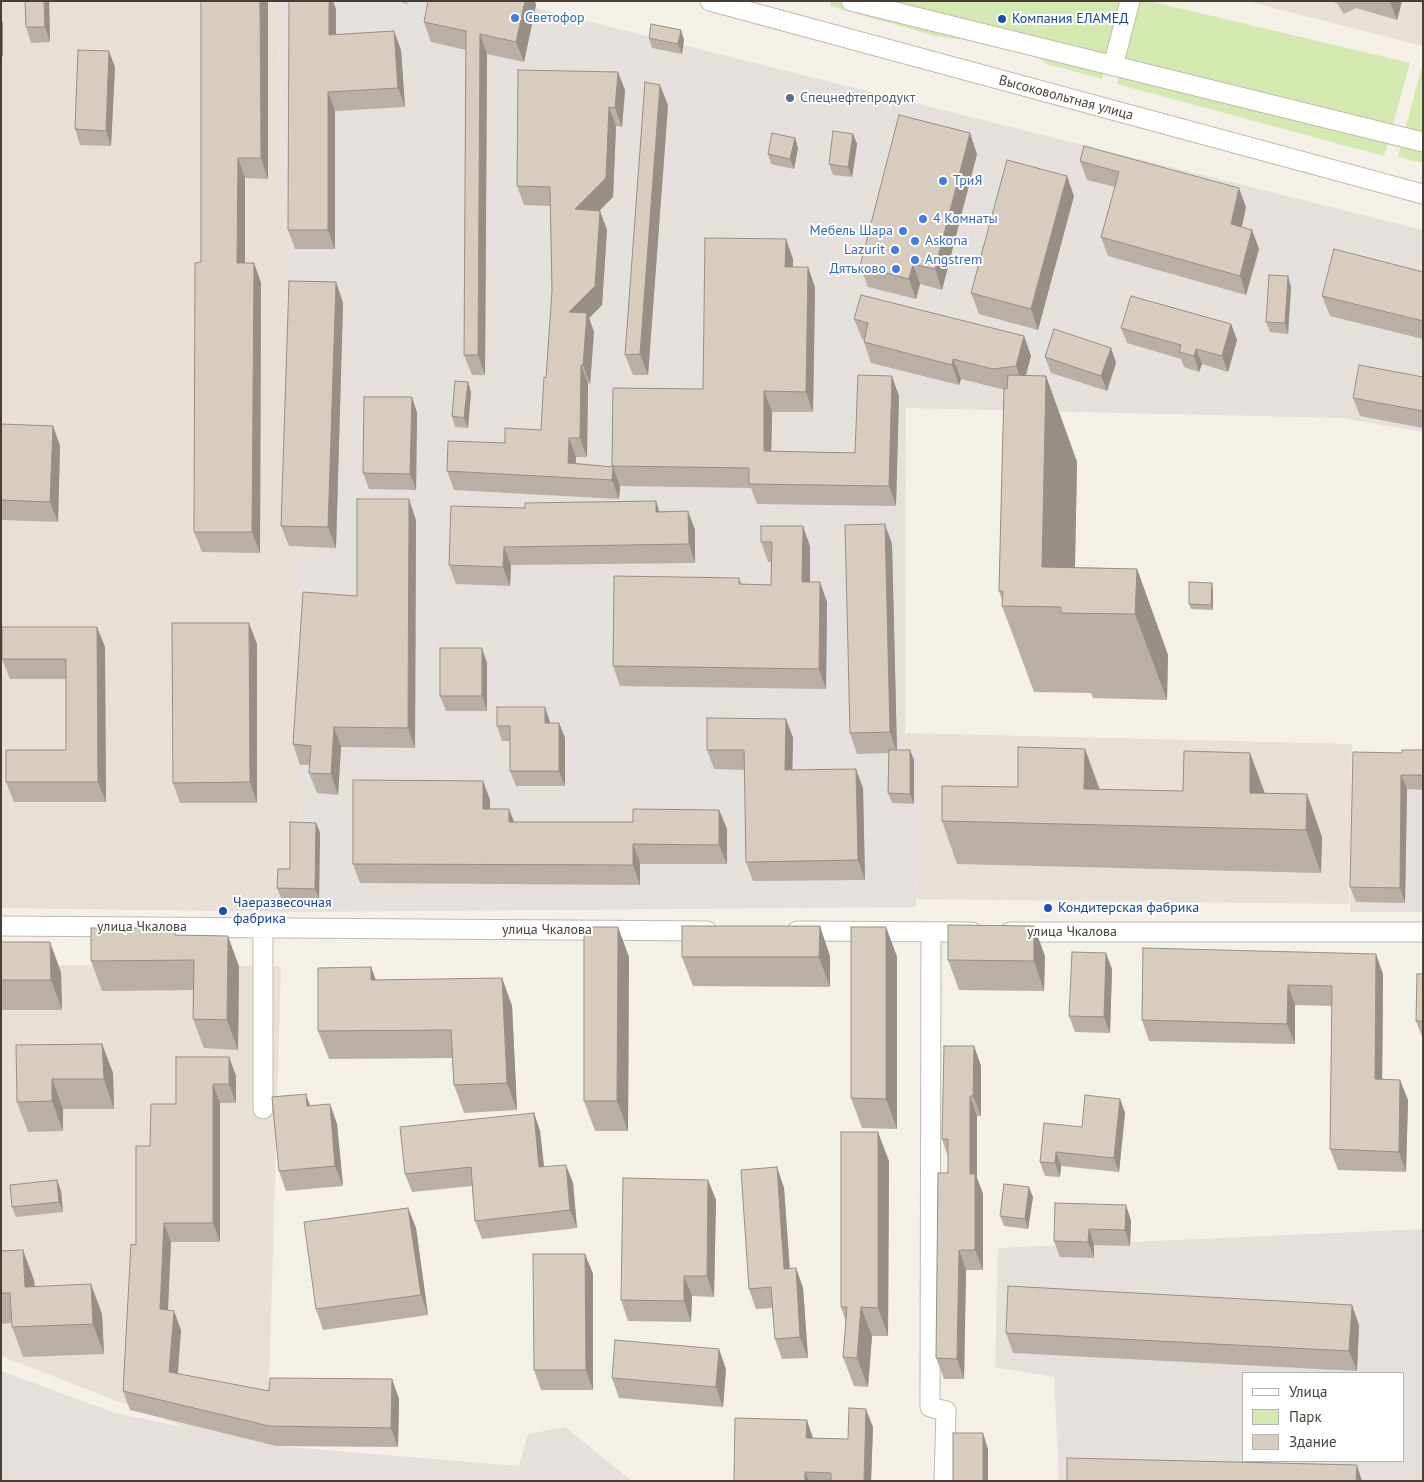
<!DOCTYPE html>
<meta charset="utf-8">
<style>
body{margin:0}
#map{position:relative;width:1424px;height:1482px;overflow:hidden;background:#f4efe7;font-family:"PT Sans",sans-serif}
canvas{display:block}
.frame{position:absolute;inset:0;border:2px solid #473f36;pointer-events:none}
.legend{position:absolute;left:1242px;top:1372px;width:162px;height:90px;box-sizing:border-box;background:#fff;border:1px solid #b5b2af;margin:0;padding:6px 9px;list-style:none;font-size:15px;color:#473f36}
.legend li{display:flex;align-items:center;gap:10px;height:25px}
.legend b{width:25px;border:1px solid #b5b2af}
</style>
<div id="map">
<canvas width="1424" height="1482"></canvas>
<div class="frame"></div>
<ul class="legend">
<li><b style="height:6px;background:#fff"></b>Улица</li>
<li><b style="height:14px;background:#d3e9af"></b>Парк</li>
<li><b style="height:14px;background:#d8ccbf"></b>Здание</li>
</ul>
</div>
<script>
const context = document.querySelector('canvas').getContext('2d');
context.lineJoin = 'round';
function paint(path, color) { context.fillStyle = color; context.fill(path, 'evenodd'); }
const poly = rows => new Path2D(rows.map(r => 'M' + r).join(''));
function stroke(path, color, width, dash) { context.strokeStyle = color; context.lineWidth = width; context.lineCap = dash ? 'butt' : 'round'; context.setLineDash(dash || []); context.stroke(path); }
function label(font, color, halo, rows, align = 'center') {
  context.font = font + ' "PT Sans",sans-serif'; context.lineWidth = 4; context.setLineDash([]); context.textBaseline = 'middle'; context.strokeStyle = halo; context.fillStyle = color; for (const [text, x, y, turn = 0] of rows) {
    context.save(); context.translate(x, y); context.rotate((+turn || 0) * Math.PI / 180); context.textAlign = isNaN(turn) ? turn : align; if (halo) context.strokeText(text, 0, 0); context.fillText(text, 0, 0); context.restore();
  }
}
paint(poly([
 [1,1,278,1,303,912,1,908],
 [1247,1,1423,1,1423,46],
 [905,733,1352,744,1349,904,916,899,920,753,905,752],
 [1,965,281,966,267,1459,1,1356]
]), '#e8e0d5');
paint(poly([
 [278,1,507,1,1423,230,1423,432,1342,418,906,408,905,752,920,753,916,907,303,912],
 [1352,761,1423,763,1423,912,1350,912],
 [1423,1229,1423,1481,1059,1481,1054,1377,995,1367,998,1248],
 [1243,1373,1403,1373,1403,1461,1243,1461],
 [1,1371,115,1413,276,1446,519,1466,528,1434,565,1427,632,1481,1,1481]
]), '#e6e0dc');
paint(poly([
 [831,1,1121,1,1102,79,1047,64,1034,54,982,41,939,37,830,6],
 [1138,1,1149,1,1410,63,1384,156,1117,84],
 [1423,62,1423,163,1398,157]
]), '#d3e9af');
const minor = poly([
 [710,1,1423,194],
 [851,1,1423,142],
 [1113,66,1130,1],
 [1,926,707,931],
 [797,931,972,932],
 [931,932,930,1407,946,1411,944,1481],
 [1010,932,1423,932],
 [263,1109,263,928]
]);
stroke(minor, '#c2b9ac', 21);
stroke(minor, '#fff', 19);
paint(poly([
 [25,1,49,1,50,42,31,43,26,27],
 [268,1,268,179,245,178,245,263,254,263,261,283,260,553,202,552,194,532,201,262],
 [398,1,408,1,407,4],
 [1329,1,1402,1,1397,20,1356,8,1344,14,1337,3],
 [536,5,524,62,487,54,485,375,472,375,464,355,466,50,431,42,424,22],
 [336,9,336,34,401,50,405,107,335,111,335,249,295,249,288,230],
 [649,38,684,40,682,54,652,48],
 [115,67,111,146,80,145,75,129],
 [625,90,622,127,616,126,613,197,599,211,600,211,607,230,602,305,589,318,594,332,590,384,588,383,587,457,576,457,576,463,613,467,612,466,703,389,793,259,793,267,815,287,813,412,772,412,771,451,855,453,899,396,896,506,757,504,751,488,620,486,619,499,454,490,447,471,505,443,541,430,546,378,552,291,550,206,524,205,517,186],
 [668,105,648,375,633,375,625,355],
 [853,134,857,144,852,177,833,175,829,164],
 [795,138,798,148,794,169,771,164,768,154],
 [977,154,942,290,920,284,916,299,868,287,860,266],
 [1080,161,1246,207,1242,227,1252,230,1259,249,1246,295,1108,256,1101,237,1115,187,1087,180],
 [1074,196,1038,330,979,314,971,293],
 [1423,272,1423,339,1330,316,1322,296],
 [336,282,343,303,336,548,289,546,281,526],
 [1291,287,1288,334,1270,332,1266,322],
 [854,319,1024,336,1031,356,1026,375,1046,376,1077,462,1075,567,1137,569,1168,655,1167,700,1093,698,1091,693,1034,692,1002,606,1002,600,999,591,1004,389,1001,389,961,379,959,385,871,363,864,342,864,340,862,339],
 [1231,324,1237,340,1228,372,1202,364,1199,372,1184,367,1181,359,1127,343,1121,328],
 [1111,348,1116,363,1107,391,1051,373,1045,357],
 [1423,377,1423,428,1360,416,1353,398],
 [471,392,468,428,455,427,452,416],
 [412,397,417,413,416,490,369,489,363,473],
 [1,424,53,426,60,446,58,522,1,520],
 [656,501,659,512,688,511,695,530,695,563,511,565,510,586,456,584,449,565,525,508],
 [416,520,415,748,341,747,338,795,317,793,309,773,310,765,300,765,293,744,357,596],
 [761,526,810,546,810,582,827,602,826,689,620,686,613,666,739,578,742,584,771,585,771,562,768,562,761,542],
 [892,544,897,750,910,750,914,760,914,804,892,803,888,793,889,753,857,754,850,733],
 [1213,588,1213,610,1191,609,1189,604],
 [97,627,105,647,106,802,14,802,6,782,66,750,66,679,10,679,2,659],
 [257,644,257,803,180,803,173,783],
 [487,663,487,711,446,711,440,696],
 [786,719,793,738,792,770,863,788,865,880,753,881,746,862,745,770,714,769,707,750],
 [550,723,559,723,565,738,565,786,516,786,510,771,510,741,502,741,497,726],
 [1085,749,1100,789,1307,794,1322,837,1321,873,957,864,942,821,1018,787],
 [1423,750,1423,790,1407,789,1405,903,1356,902,1350,887,1402,753],
 [483,781,490,800,490,809,514,822,633,822,719,810,727,829,727,864,640,864,640,885,360,883,353,864],
 [316,823,320,833,319,899,281,898,277,888],
 [886,927,897,957,897,1129,862,1128,851,1098],
 [177,935,239,966,238,1050,204,1048,193,1019,193,990,102,991,91,961],
 [1,942,61,972,62,1010,1,1010],
 [1143,948,1383,974,1382,1079,1408,1100,1406,1172,1338,1170,1330,1149,1332,1006,1295,1005,1295,1044,1149,1041,1142,1020],
 [830,956,830,987,693,986,682,957],
 [1045,956,1044,991,959,990,948,960],
 [629,957,628,1131,595,1131,584,1101],
 [371,967,376,980,502,978,512,1006,517,1110,464,1113,454,1085,452,1058,329,1059,318,1031],
 [1112,969,1110,1033,1075,1032,1069,1016],
 [1423,974,1423,1039,1416,1021],
 [102,1044,113,1073,114,1109,63,1109,63,1131,28,1132,17,1102],
 [974,1046,981,1066,981,1116,977,1116,977,1178,983,1194,983,1270,966,1270,964,1379,944,1379,936,1358,948,1173,948,1157,942,1139],
 [229,1057,236,1076,236,1103,220,1103,220,1242,171,1242,168,1310,181,1330,178,1374,269,1391,392,1379,399,1399,398,1447,276,1446,130,1410,123,1391,136,1245,150,1146],
 [1120,1099,1125,1113,1119,1172,1061,1166,1060,1177,1045,1176,1040,1162],
 [330,1104,337,1124,343,1186,286,1191,279,1171,310,1106],
 [534,1113,540,1131,544,1167,573,1183,577,1228,482,1239,475,1221,472,1186,412,1192,405,1174],
 [889,1161,888,1336,872,1336,868,1387,854,1386,843,1357,846,1322,841,1307],
 [777,1167,784,1188,790,1269,796,1268,803,1288,808,1358,782,1359,775,1339,772,1308,756,1309,749,1289],
 [57,1180,61,1191,63,1212,16,1217,12,1207],
 [708,1180,716,1200,714,1297,692,1296,691,1322,628,1321,621,1300],
 [1033,1197,1028,1229,1004,1226,1000,1216],
 [1126,1205,1131,1221,1130,1246,1094,1245,1094,1258,1060,1257,1054,1241],
 [408,1208,416,1228,428,1315,323,1330,316,1309],
 [1,1251,34,1280,35,1286,102,1314,104,1354,23,1357,12,1327,12,1323,1,1324],
 [585,1254,593,1274,593,1390,541,1390,534,1370],
 [1359,1325,1357,1371,1013,1353,1006,1333],
 [726,1369,723,1407,619,1398,612,1378],
 [873,1427,871,1481,734,1481,813,1438,848,1439]
]), '#baafa4');
paint(poly([
 [44,1,49,1,50,42,45,27],
 [260,1,268,1,268,179,261,158],
 [329,1,333,1,336,9,336,54,329,35],
 [525,1,535,1,536,5,524,62,516,42],
 [1390,1,1402,1,1397,20],
 [1,19,3,23,3,57,1,52],
 [681,30,684,40,682,54,678,44],
 [394,31,401,50,405,107,398,88],
 [480,34,487,54,485,375,478,355],
 [109,51,115,67,111,146,106,131],
 [618,72,625,90,622,127,615,108],
 [660,85,668,105,648,375,640,354],
 [328,92,335,111,335,249,328,230],
 [609,107,616,126,613,197,582,228,575,209],
 [970,133,977,154,942,290,935,269],
 [853,134,857,144,852,177,848,167],
 [795,138,798,148,794,169,790,159],
 [238,158,245,178,245,283,237,263],
 [1067,176,1074,196,1038,330,1031,309],
 [1239,188,1246,207,1238,243,1231,224],
 [600,211,607,230,602,305,589,318,594,332,590,384,583,365,569,312],
 [1252,230,1259,249,1246,295,1240,276],
 [786,239,793,259,793,287,785,267],
 [254,263,261,283,260,553,252,532],
 [913,264,920,284,916,299,909,279],
 [808,267,815,287,813,412,806,392],
 [1288,276,1291,287,1288,334,1285,323],
 [336,282,343,303,336,548,328,527],
 [1231,324,1237,340,1228,372,1222,356],
 [1024,336,1031,356,1023,386,1016,366],
 [1111,348,1116,363,1107,391,1101,376],
 [1196,349,1202,364,1199,372,1194,356],
 [953,359,961,379,959,385,952,365],
 [581,365,588,383,587,457,580,438],
 [892,376,899,396,896,506,889,486],
 [1046,376,1077,462,1074,613,1042,567],
 [468,382,471,392,468,428,464,418],
 [764,391,772,412,771,471,764,451],
 [412,397,417,413,416,490,410,474],
 [53,426,60,446,58,522,50,502],
 [569,438,576,457,575,478,568,463],
 [613,467,620,486,619,499,612,480],
 [409,499,416,520,415,748,408,728],
 [656,501,662,520,656,512],
 [688,511,695,530,695,563,689,544],
 [885,524,892,544,897,753,890,732],
 [803,526,810,546,810,602,802,582],
 [504,547,511,565,510,586,503,567],
 [1137,569,1168,655,1167,700,1135,614],
 [820,582,827,602,826,689,819,669],
 [1212,583,1213,588,1213,610,1211,605],
 [249,623,257,644,257,803,250,782],
 [97,627,105,647,106,802,98,782],
 [482,648,487,663,487,711,482,696],
 [545,707,550,722,550,738,545,723],
 [786,719,793,738,792,789,785,770],
 [559,723,565,738,565,786,559,771],
 [334,727,341,747,338,795,331,774],
 [1085,749,1100,792,1084,789],
 [910,750,914,760,914,804,910,794],
 [1250,753,1266,796,1250,793],
 [856,769,863,788,865,880,858,860],
 [1401,775,1407,789,1405,903,1400,888],
 [483,781,490,800,490,829,483,809],
 [1307,794,1322,837,1321,873,1306,830],
 [509,809,517,829,509,822],
 [719,810,727,829,727,864,719,845],
 [316,823,320,833,319,899,315,889],
 [633,844,640,864,640,885,633,865],
 [820,926,830,956,830,987,819,957],
 [1034,926,1045,956,1044,991,1034,961],
 [618,927,629,957,628,1131,617,1101],
 [886,927,897,957,897,1129,886,1099],
 [228,936,239,966,238,1050,227,1020],
 [50,942,61,972,62,1010,51,980],
 [1106,953,1112,969,1110,1033,1104,1017],
 [1376,954,1383,974,1382,1099,1375,1079],
 [371,967,381,995,371,980],
 [502,978,512,1006,517,1110,507,1083],
 [1288,985,1295,1005,1295,1044,1287,1024],
 [102,1044,113,1073,114,1109,104,1079],
 [974,1046,981,1066,981,1116,973,1096],
 [229,1057,236,1076,236,1103,229,1084],
 [52,1079,63,1109,63,1131,52,1101],
 [1400,1080,1408,1100,1406,1172,1399,1152],
 [213,1084,220,1103,220,1242,213,1223],
 [306,1094,313,1114,307,1106],
 [970,1096,977,1116,977,1178,983,1194,983,1270,975,1250,970,1174],
 [1120,1099,1125,1113,1119,1172,1114,1158],
 [330,1104,337,1124,343,1186,335,1166],
 [534,1113,540,1131,546,1185,539,1167],
 [878,1132,889,1161,888,1336,878,1308],
 [1056,1152,1061,1166,1060,1177,1055,1163],
 [566,1165,573,1183,577,1228,570,1210],
 [777,1167,784,1188,791,1289,784,1269],
 [57,1180,61,1191,63,1212,59,1202],
 [708,1180,716,1200,714,1297,707,1276],
 [1029,1187,1033,1197,1028,1229,1025,1219],
 [1126,1205,1131,1221,1130,1246,1125,1230],
 [408,1208,416,1228,428,1315,421,1295],
 [164,1223,171,1242,167,1328,160,1309],
 [1089,1229,1094,1245,1094,1258,1088,1242],
 [23,1250,34,1280,36,1317,25,1287],
 [959,1250,966,1270,964,1379,957,1359],
 [585,1254,593,1274,593,1390,586,1370],
 [796,1268,803,1288,808,1358,800,1337],
 [684,1276,692,1296,691,1322,684,1301],
 [91,1284,102,1314,104,1354,93,1324],
 [1352,1305,1359,1325,1357,1371,1349,1351],
 [861,1307,872,1336,868,1387,857,1358],
 [174,1311,181,1330,176,1392,169,1372],
 [719,1349,726,1369,723,1407,716,1387],
 [392,1379,399,1399,398,1447,391,1428],
 [866,1409,873,1427,871,1481,864,1481],
 [807,1420,813,1438,806,1438],
 [983,1433,988,1449,988,1481,983,1481],
 [1357,1465,1362,1481,1356,1481],
 [805,1472,809,1481,805,1481]
]), '#978f86');
const building = poly([
 [25,1,44,1,45,27,26,27,25,1],
 [201,1,260,1,261,158,238,158,237,263,254,263,252,532,194,532,195,263,201,262,201,1],
 [289,1,329,1,329,35,394,31,398,88,328,92,328,230,288,230,289,1],
 [428,1,525,1,516,42,480,34,478,355,464,355,466,31,424,22,428,1],
 [651,24,681,30,678,44,649,38,651,24],
 [78,50,109,51,106,131,75,129,78,50],
 [518,70,618,72,615,108,609,107,606,178,575,209,600,211,595,286,569,312,587,313,583,365,581,365,580,438,569,438,568,463,613,467,612,480,447,471,448,441,505,443,505,428,541,430,544,377,546,378,552,291,550,187,517,186,518,70],
 [645,82,660,85,640,354,625,355,645,82],
 [899,115,970,133,935,269,913,264,909,279,860,266,899,115],
 [833,131,853,134,848,167,829,164,833,131],
 [772,133,795,138,790,159,768,154,772,133],
 [1084,146,1239,188,1231,224,1252,230,1240,276,1101,237,1119,172,1080,161,1084,146],
 [1007,160,1067,176,1031,309,971,293,1007,160],
 [705,238,786,239,785,267,808,267,806,392,764,391,764,451,855,453,858,375,892,376,889,486,749,484,749,468,612,466,613,388,703,389,705,238],
 [1334,249,1423,272,1423,321,1322,296,1334,249],
 [1269,275,1288,276,1285,323,1266,322,1269,275],
 [289,281,336,282,328,527,281,526,289,281],
 [861,295,1024,336,1016,366,993,369,953,359,952,365,864,342,868,323,854,319,861,295],
 [1131,296,1231,324,1222,356,1196,349,1194,356,1179,352,1181,345,1121,328,1131,296],
 [1054,329,1111,348,1101,376,1045,357,1054,329],
 [1359,365,1423,377,1423,411,1353,398,1359,365],
 [1008,375,1046,376,1042,567,1137,569,1135,614,1061,613,1061,607,1002,606,1003,591,999,591,1001,508,1004,389,1007,389,1008,375],
 [455,381,468,382,464,418,452,416,455,381],
 [364,397,412,397,410,474,363,473,364,397],
 [1,424,53,426,50,502,1,500,1,424],
 [357,499,409,499,408,728,334,727,331,774,309,773,311,746,293,744,303,592,357,596,357,499],
 [656,501,656,512,688,511,689,544,504,547,503,567,449,565,451,506,525,508,525,503,656,501],
 [885,524,890,732,850,733,845,525,885,524],
 [761,526,803,526,802,582,820,582,819,669,613,666,614,576,739,578,739,584,771,585,772,542,761,542,761,526],
 [1189,582,1212,583,1211,605,1189,604,1189,582],
 [172,623,249,623,250,782,173,783,172,623],
 [2,627,97,627,98,782,6,782,6,750,66,750,66,659,2,659,2,627],
 [440,648,482,648,482,696,440,696,440,648],
 [497,707,545,707,545,723,559,723,559,771,510,771,510,726,497,726,497,707],
 [707,718,786,719,785,770,856,769,858,860,746,862,744,750,707,750,707,718],
 [1018,747,1085,749,1084,789,1183,791,1184,751,1250,753,1250,793,1307,794,1306,830,942,821,942,786,1018,787,1018,747],
 [889,750,910,750,910,794,888,793,889,750],
 [1402,750,1423,750,1423,775,1401,775,1400,888,1350,887,1353,752,1402,753,1402,750],
 [353,780,483,781,483,809,509,809,509,822,633,822,633,809,719,810,719,845,633,844,633,865,353,864,353,780],
 [290,822,316,823,315,889,277,888,278,869,290,869,290,822],
 [948,925,1034,926,1034,961,948,960,948,925],
 [682,926,820,926,819,957,682,957,682,926],
 [584,927,618,927,617,1101,584,1101,584,927],
 [851,927,886,927,886,1099,851,1098,851,927],
 [91,928,175,928,175,935,228,936,227,1020,193,1019,194,960,91,961,91,928],
 [1,942,50,942,51,980,1,980,1,942],
 [1143,948,1376,954,1375,1079,1400,1080,1399,1152,1330,1149,1332,986,1288,985,1287,1024,1142,1020,1143,948],
 [1072,952,1106,953,1104,1017,1069,1016,1072,952],
 [371,967,371,980,502,978,507,1083,454,1085,451,1030,318,1031,318,968,371,967],
 [1417,974,1423,974,1423,1021,1416,1021,1417,974],
 [102,1044,104,1079,52,1079,52,1101,17,1102,16,1045,102,1044],
 [944,1046,974,1046,973,1096,970,1096,970,1174,975,1174,975,1250,959,1250,957,1359,936,1358,938,1173,948,1173,948,1139,942,1139,944,1046],
 [176,1057,229,1057,229,1084,213,1084,213,1223,164,1223,160,1309,174,1311,169,1372,269,1391,270,1378,392,1379,391,1428,269,1426,123,1391,131,1244,136,1245,136,1146,150,1146,151,1104,176,1104,176,1057],
 [306,1094,307,1106,330,1104,335,1166,279,1171,272,1097,306,1094],
 [1085,1095,1120,1099,1114,1158,1056,1152,1055,1163,1040,1162,1044,1123,1082,1127,1085,1095],
 [534,1113,539,1167,566,1165,570,1210,475,1221,471,1167,405,1174,400,1127,534,1113],
 [841,1132,878,1132,878,1308,861,1307,857,1358,843,1357,847,1307,841,1307,841,1132],
 [777,1167,784,1269,796,1268,800,1337,775,1339,771,1287,749,1289,741,1170,777,1167],
 [623,1178,708,1180,707,1276,684,1276,684,1301,621,1300,623,1178],
 [57,1180,59,1202,12,1207,10,1185,57,1180],
 [1004,1184,1029,1187,1025,1219,1000,1216,1004,1184],
 [1055,1203,1126,1205,1125,1230,1089,1229,1088,1242,1054,1241,1055,1203],
 [408,1208,421,1295,316,1309,304,1222,408,1208],
 [23,1250,25,1287,91,1284,93,1324,12,1327,10,1293,1,1293,1,1251,23,1250],
 [533,1254,585,1254,586,1370,534,1370,533,1254],
 [1008,1286,1352,1305,1349,1351,1006,1333,1008,1286],
 [615,1340,719,1349,716,1387,612,1378,615,1340],
 [849,1408,866,1409,864,1481,831,1481,831,1473,805,1472,805,1481,734,1481,735,1418,807,1420,806,1438,848,1439,849,1408],
 [953,1433,983,1433,983,1481,953,1481,953,1433],
 [1067,1458,1357,1465,1356,1481,1067,1481,1067,1458]
]);
paint(building, '#d8ccbf');
stroke(building, '#978f86', 1);
for (const [x, y, r, color] of [
 [515,18,5,"#3f7fe0"],
 [1002,19,5,"#1a4fb4"],
 [790,98,5,"#5c6f8a"],
 [943,181,5,"#3f7fe0"],
 [923,219,5,"#3f7fe0"],
 [903,231,5,"#3f7fe0"],
 [915,241,5,"#3f7fe0"],
 [895,250,5,"#3f7fe0"],
 [915,260,5,"#3f7fe0"],
 [896,269,5,"#3f7fe0"],
 [1048,908,5,"#1a4fb4"],
 [223,911,5,"#1a4fb4"]
]) { const dot = new Path2D(); dot.arc(x, y, r, 0, 2 * Math.PI); context.fillStyle = color; context.fill(dot); stroke(dot, '#fff', 2); }
label('14px', '#366cbe', '#fff', [
 ["Светофор",525,18],
 ["ТриЯ",953,181],
 ["4 Комнаты",933,219],
 ["Мебель Шара",893,231,"right"],
 ["Askona",925,241],
 ["Lazurit",885,250,"right"],
 ["Angstrem",925,260],
 ["Дятьково",886,269,"right"]
], 'left');
label('14px', '#164399', '#fff', [
 ["Компания ЕЛАМЕД",1012,19],
 ["Чаеразвесочная",233,903],
 ["фабрика",233,919],
 ["Кондитерская фабрика",1058,908]
], 'left');
label('14px', '#4e5e75', '#fff', [
 ["Спецнефтепродукт",800,98]
], 'left');
label('14px', '#473f36', '#fff', [
 ["Высоковольтная улица",1066,98,15],
 ["улица Чкалова",142,927],
 ["улица Чкалова",547,930],
 ["улица Чкалова",1072,932]
]);
</script>
